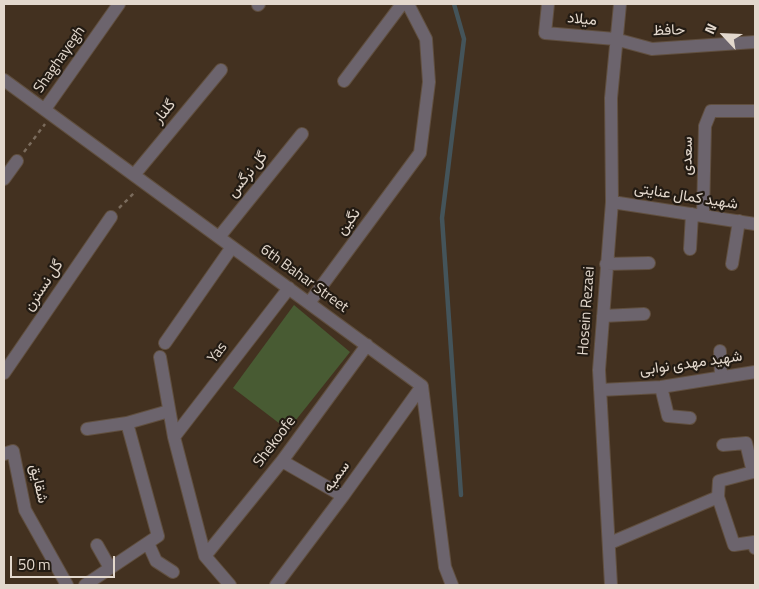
<!DOCTYPE html>
<meta charset="utf-8">
<style>
body{margin:0}
#map{position:relative;width:759px;height:589px;overflow:hidden;background:#433120;font-family:"Titillium Web",sans-serif}
canvas{display:block}
.frame{position:absolute;inset:0;border:5px solid #e3d8cd;pointer-events:none}
.north{position:absolute;left:699px;top:10px;width:50px;height:50px;-webkit-text-stroke:4px #231b13;paint-order:stroke;rotate:295deg;font-size:14px;font-weight:700;line-height:20px;text-align:center;color:#e3d8cd}
.north::after{content:'';display:block;margin:auto;width:18px;height:22px;background:#e3d8cd;clip-path:polygon(50% 0,100% 100%,50% 72%,0 100%)}
.scale{position:absolute;left:10px;top:556px;width:105px;height:22px;box-sizing:border-box;border:2px solid #e3d8cd;border-top:0;padding-left:6px;font-size:15px;line-height:18px;white-space:nowrap;color:#e3d8cd;-webkit-text-stroke:4px #231b13;paint-order:stroke}
</style>
<div id="map">
<canvas width="759" height="589"></canvas>
<div class="frame"></div>
<div class="north">N</div>
<div class="scale">50 m</div>
</div>
<script>
const context = document.querySelector('canvas').getContext('2d');
context.lineJoin = 'round';
function paint(path, color) { context.fillStyle = color; context.fill(path, 'evenodd'); }
const poly = rows => new Path2D(rows.map(r => 'M' + r).join(''));
function stroke(path, color, width, dash) { context.strokeStyle = color; context.lineWidth = width; context.lineCap = dash ? 'butt' : 'round'; context.setLineDash(dash || []); context.stroke(path); }
function label(font, color, halo, rows, align = 'center') {
  context.font = font + ' "Titillium Web",Vazirmatn,sans-serif'; context.lineWidth = 4.5; context.setLineDash([]); context.textBaseline = 'middle'; context.strokeStyle = halo; context.fillStyle = color; for (const [text, x, y, turn = 0] of rows) {
    context.save(); context.translate(x, y); context.rotate((+turn || 0) * Math.PI / 180); context.textAlign = isNaN(turn) ? turn : align; if (halo) context.strokeText(text, 0, 0); context.fillText(text, 0, 0); context.restore();
  }
}
paint(poly([
 [294,305,350,352,288,430,233,388]
]), '#485b33');
stroke(poly([
 [454,4,464,39,442,218,461,495]
]), '#44545a', 4.5);
const minor = poly([
 [548,4,545,33,615,39,652,49,755,42],
 [258,5,259,4],
 [4,80,422,386,445,567,452,585],
 [344,81,402,4],
 [45,109,119,4],
 [134,175,221,70],
 [4,179,17,161],
 [612,202,755,224],
 [703,216,705,126,711,111,755,111],
 [219,237,302,134],
 [690,249,692,214],
 [606,264,649,263],
 [732,264,739,221],
 [309,303,420,153,429,82,426,39,408,4],
 [603,316,644,314],
 [165,343,232,247],
 [720,351,721,377],
 [160,357,174,437,205,556,230,585],
 [4,373,111,217],
 [661,387,668,416,690,418],
 [600,390,661,387,755,372],
 [87,429,127,423,169,411],
 [174,437,289,288],
 [723,445,746,443,753,472,719,481,718,497,734,545,754,542,755,548],
 [4,454,13,451,25,510,67,585],
 [282,461,343,496],
 [148,543,156,561,173,572],
 [610,543,718,497],
 [97,545,110,568],
 [205,556,282,461,367,345],
 [85,585,158,536,127,423],
 [276,585,343,496,422,386],
 [611,585,599,370,612,202,611,98,620,4]
]);
stroke(minor, '#604f3f', 14);
stroke(poly([
 [24,152,45,124],
 [119,208,136,191]
]), '#7a6b5c', 2.5, [4, 4]);
stroke(minor, '#6c646d', 12);
label('15px', '#e3d8cd', '#231b13', [
 ["میلاد",582,20,5],
 ["حافظ",669,31,-2],
 ["Shaghayegh",60,60,-55],
 ["گلنار",165,112,-51],
 ["سعدی",688,156,-89],
 ["گل نرگس",248,175,-51],
 ["شهید کمال عنایتی",686,197,9],
 ["نگین",349,222,-53],
 ["6th Bahar Street",304,279,36],
 ["گل نسترن",44,286,-56],
 ["Hosein Rezaei",587,311,-86],
 ["Yas",218,353,-53],
 ["شهید مهدی نوابی",691,364,-8],
 ["Shekoofe",275,442,-53],
 ["سمیه",337,477,-54],
 ["شقایق",38,484,77]
]);
</script>
